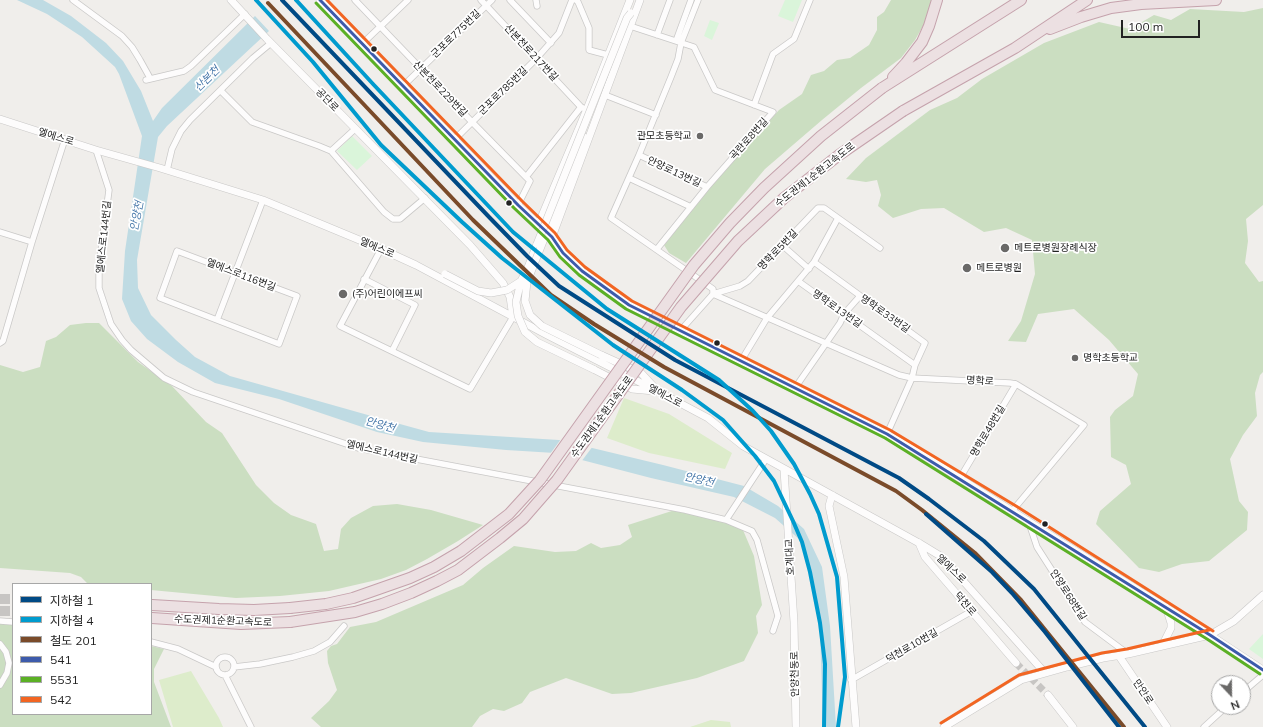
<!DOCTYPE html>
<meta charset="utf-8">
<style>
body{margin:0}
#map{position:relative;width:1263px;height:727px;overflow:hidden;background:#f0eeeb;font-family:Mulish,"Noto Sans KR",sans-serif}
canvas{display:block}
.legend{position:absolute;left:12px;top:583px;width:140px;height:132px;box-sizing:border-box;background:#fff;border:1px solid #a7a7a7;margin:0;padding:5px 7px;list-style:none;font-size:12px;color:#222}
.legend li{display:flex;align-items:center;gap:8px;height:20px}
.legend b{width:20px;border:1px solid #a7a7a7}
.north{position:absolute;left:1211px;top:675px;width:40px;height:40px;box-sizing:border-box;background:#fff;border:1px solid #a7a7a7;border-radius:50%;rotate:158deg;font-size:11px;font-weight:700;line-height:16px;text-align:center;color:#222}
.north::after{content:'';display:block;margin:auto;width:14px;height:18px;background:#6a6968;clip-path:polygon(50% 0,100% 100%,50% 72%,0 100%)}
.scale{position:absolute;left:1121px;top:20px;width:79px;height:18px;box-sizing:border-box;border:2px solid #222;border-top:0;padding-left:5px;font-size:12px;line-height:14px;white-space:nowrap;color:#222;-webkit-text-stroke:3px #fff;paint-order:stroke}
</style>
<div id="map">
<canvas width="1263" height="727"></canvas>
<ul class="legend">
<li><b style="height:5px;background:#004a85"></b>지하철 1</li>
<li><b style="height:5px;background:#009bce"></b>지하철 4</li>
<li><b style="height:5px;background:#7a4b2a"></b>철도 201</li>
<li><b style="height:5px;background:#3d5bab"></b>541</li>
<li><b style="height:5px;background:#5bb025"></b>5531</li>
<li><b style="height:5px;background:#f26522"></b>542</li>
</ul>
<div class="north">N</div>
<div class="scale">100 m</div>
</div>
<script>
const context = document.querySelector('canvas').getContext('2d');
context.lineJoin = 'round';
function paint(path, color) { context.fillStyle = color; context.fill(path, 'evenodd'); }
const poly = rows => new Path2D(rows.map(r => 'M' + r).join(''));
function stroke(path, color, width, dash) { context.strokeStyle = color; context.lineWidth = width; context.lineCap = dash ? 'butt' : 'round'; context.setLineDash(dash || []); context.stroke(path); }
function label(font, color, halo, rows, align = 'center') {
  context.font = font + ' Mulish,"Noto Sans KR",sans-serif'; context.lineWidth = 3.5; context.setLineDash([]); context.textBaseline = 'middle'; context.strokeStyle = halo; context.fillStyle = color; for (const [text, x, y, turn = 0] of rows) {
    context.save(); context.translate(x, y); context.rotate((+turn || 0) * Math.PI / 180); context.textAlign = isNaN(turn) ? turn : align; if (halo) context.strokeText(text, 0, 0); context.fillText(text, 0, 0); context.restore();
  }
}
paint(poly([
 [624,398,669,414,732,453,725,469,649,453,607,438],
 [191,671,219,718,223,727,173,727,159,680],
 [711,720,730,722,731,727,690,727]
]), '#ddeccb');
paint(poly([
 [891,0,932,0,927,19,915,40,901,58,861,88,822,120,765,169,686,263,669,253,664,245,710,187,779,110,802,94,811,75,824,71,837,60,850,58,869,45,877,30,877,17,884,12],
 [1263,8,1263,205,1246,219,1248,241,1245,263,1259,282,1263,281,1263,372,1260,375,1255,393,1257,416,1243,435,1230,459,1239,501,1248,512,1247,530,1209,561,1182,564,1159,572,1139,568,1096,524,1100,511,1131,484,1126,465,1111,457,1110,417,1115,410,1133,396,1138,374,1109,340,1074,309,1038,314,1026,342,1008,341,1021,321,1035,274,1032,240,1006,228,984,232,944,208,921,209,893,218,878,206,881,195,877,180,866,182,846,179,866,158,930,110,957,98,982,79,1044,43,1099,22,1130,29,1154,15,1171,20,1190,9,1244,12],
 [86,323,99,323,138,362,172,386,206,422,222,433,256,485,274,503,291,515,316,524,324,551,338,549,341,529,351,518,373,506,397,504,431,510,483,525,458,541,427,559,406,570,381,579,329,591,280,596,236,598,151,590,151,584,88,584,81,577,70,573,0,568,0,365,23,372,40,367,46,341,56,337,70,325],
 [678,509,740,523,754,556,762,605,756,616,758,633,744,661,697,678,631,693,612,694,566,678,530,692,522,703,504,711,493,709,480,716,472,727,321,727,311,718,329,701,337,690,328,663,327,651,331,646,337,644,350,627,376,622,463,585,483,568,514,546,555,552,576,551,591,543,601,548,620,545,632,537,628,525],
 [0,622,13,622,13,714,151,714,151,646,164,649,154,669,154,682,171,727,0,727]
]), '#cbdec1');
paint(poly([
 [785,0,802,0,793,22,778,16],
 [710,20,719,23,712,40,704,36],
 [352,136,372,156,357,170,337,151],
 [1263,634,1263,659,1249,649]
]), '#daf5da');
paint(poly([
 [17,0,43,0,71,16,106,43,123,61,141,91,153,121,162,108,255,16,269,31,167,126,158,137,137,260,138,288,151,315,176,340,195,357,230,376,389,421,429,432,559,440,663,465,744,486,778,506,804,529,822,567,830,626,836,727,823,727,820,628,812,574,800,540,775,518,734,497,651,478,555,453,506,450,423,442,377,432,279,399,215,383,178,362,147,339,131,321,122,299,125,251,142,136,119,74,115,67,82,37,47,14]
]), '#bfdbe3');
paint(poly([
 [561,439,593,446,581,462,550,454]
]), '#f0eeeb');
stroke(poly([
 [1016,663,1048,695]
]), '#c7c5c3', 7, [7, 3.5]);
stroke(poly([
 [0,599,13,599],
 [0,611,13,611]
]), '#c7c5c3', 10, [10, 5]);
const minor = poly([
 [73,0,122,36,132,47,140,60,150,78],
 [355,0,472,122,526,177],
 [481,0,581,107],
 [510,0,551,43],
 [536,0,537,6],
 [576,0,578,2,589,28,589,50,608,55],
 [630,26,694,47,715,90,773,112,707,187,657,249],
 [657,35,670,0],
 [676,41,691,0],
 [362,44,408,0],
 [146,80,184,71,191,66,245,14],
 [403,86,492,0],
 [221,91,252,122,319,146,331,151,384,212,393,219,400,219,425,198],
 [605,95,656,115],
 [754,105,773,54,794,39,810,0],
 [455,139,536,59,559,33,572,0],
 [96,150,109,190,99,266,99,288,111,324,122,340,131,350,164,378,193,392,358,448,601,494,685,510,726,520,752,531,757,540,778,616,773,631],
 [331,151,355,129],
 [639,155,671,77,678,59,681,43,698,0],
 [167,170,172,149,181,131,190,120,253,58,271,43],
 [629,178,691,207],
 [707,187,639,155,611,218,713,289,713,294],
 [518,205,530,181,526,177,581,107,583,108],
 [0,232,32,242],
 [782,245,809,269],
 [381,249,340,326,470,389,513,317],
 [177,251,297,296,279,344,160,298,177,251],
 [814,262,925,343,915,365,912,378,887,434],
 [364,279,415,305,392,351],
 [798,281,814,262,838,218],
 [713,294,899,375,912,378,1010,383,1016,384,1084,425,1013,510],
 [713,294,740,286,748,281,818,208,824,208,880,248],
 [217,320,263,200],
 [680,331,713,294],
 [0,343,3,341,32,242,65,139],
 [741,361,767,318,798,281,915,365],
 [795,388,840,323,844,314,860,296],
 [960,478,1016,384],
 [726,520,766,459],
 [1028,520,1037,547,1085,622,1128,654],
 [0,621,13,622],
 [151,642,178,649,216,667],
 [0,644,6,652,9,663,7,673,0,685],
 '216 666a9 9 0 1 1 18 0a9 9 0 1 1-18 0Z',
 [234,667,260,664,293,657,314,651,330,642,344,626],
 [225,675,251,727],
 [851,680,972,611],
 [1243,692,1263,675],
 [1204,727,1226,707]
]);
const tertiary = poly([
 [231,0,267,39,470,245,503,283,510,297,513,317],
 [320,0,518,205,552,237,563,253,582,271,629,305,887,434,921,454,1210,635,1263,670],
 [0,119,96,150,160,168,263,200,381,249,416,265,547,335,659,392,708,418,743,446,919,543,942,557,1045,673],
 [538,225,587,109,630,0],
 [548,228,584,137],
 [552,237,640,0],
 [529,265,537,244],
 [601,355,641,373,654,387],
 [593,369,632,389,654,391],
 [784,470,794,622,796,727],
 [832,495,829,506,844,577,856,727],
 [919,543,925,557,1016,663],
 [1162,646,1171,628,1171,623,1166,607],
 [1119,656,1167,727],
 [1048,695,1073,727],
 [944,727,1021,680,1067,667,1103,658,1128,654,1210,635,1234,621,1263,595]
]);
const motorway = poly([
 [1050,29,1081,17,1111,8,1141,4,1216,0],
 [893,77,906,63,922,42,929,26,937,0],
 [882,88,1021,0],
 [903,111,1015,48,1087,0],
 [152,605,219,609,254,610,290,608],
 [152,618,241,624,290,622]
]);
stroke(minor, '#c9c8c7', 7);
stroke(tertiary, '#c9c8c7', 8);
stroke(motorway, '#c5a2ac', 12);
stroke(minor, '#fdfcfc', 5.5);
stroke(tertiary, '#fdfcfc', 7);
stroke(motorway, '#ece0e2', 10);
const tertiaryBridge = poly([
 [544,239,527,282,525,301,530,315,542,326,601,355],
 [537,244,627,18,631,13],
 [529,265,521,281,516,302,518,316,525,332,537,342,593,369],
 [445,274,478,291,491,293,507,290,521,281]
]);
const motorwayBridge = poly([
 [290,608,326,604,353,598,410,578,434,567,461,551,509,514,540,480,694,265,730,223,764,188,821,136,882,88],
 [290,622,355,612,382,604,411,593,437,581,458,570,500,538,523,519,557,480,681,307,738,241,784,198,839,155,903,111]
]);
stroke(tertiaryBridge, '#c9c8c7', 8, []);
stroke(motorwayBridge, '#c5a2ac', 12, []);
stroke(tertiaryBridge, '#fdfcfc', 7);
stroke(motorwayBridge, '#ece0e2', 10);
stroke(poly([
 [320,0,518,205,552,237,563,253,582,271,629,305,887,434,1210,635,1263,670]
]), '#3d5bab', 3);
stroke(poly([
 [316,3,514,208,548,240,560,257,579,275,626,309,885,438,1207,639,1260,674]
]), '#5bb025', 3);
stroke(poly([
 [327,0,522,201,555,233,567,250,585,267,632,301,890,430,1016,506,1213,631],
 [941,723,1019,675,1102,653,1127,649,1209,630]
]), '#f26522', 3);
stroke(poly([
 [268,3,473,220,551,295,594,324,664,367,896,491,922,510,975,553,1021,600,1124,727]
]), '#7a4b2a', 4);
stroke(poly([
 [282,0,490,218,527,256,559,286,675,360,899,478,929,499,984,541,1034,589,1145,727],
 [926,514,992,572,1012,593,1045,632,1119,727]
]), '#004a85', 4);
stroke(poly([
 [256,0,313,62,381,145,462,222,502,258,613,345,682,390,723,420,755,456,774,481,793,521,802,542,810,572,820,623,825,664,824,727],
 [296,0,373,84,513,232,607,309,719,380,753,411,771,431,794,464,810,494,819,514,837,577,845,677,838,727]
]), '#009bce', 4);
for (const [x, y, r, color] of [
 [374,49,3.5,"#222"],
 [700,136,4,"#6a6968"],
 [509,203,3.5,"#222"],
 [1005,248,5,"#6a6968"],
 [967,268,5,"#6a6968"],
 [343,294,5,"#6a6968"],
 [717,343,3.5,"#222"],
 [1075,358,4,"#6a6968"],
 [1045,524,3.5,"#222"]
]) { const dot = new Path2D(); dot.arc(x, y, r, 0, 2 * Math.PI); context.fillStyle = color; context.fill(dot); stroke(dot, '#fff', 1.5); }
label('10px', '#222', '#fff', [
 ["군포로775번길",456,34,-44],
 ["산본천로217번길",531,53,47],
 ["산본천로229번길",440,89,46],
 ["군포로785번길",503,91,-44],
 ["공단로",327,100,46],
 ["엘에스로",56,137,17],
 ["곡란로8번길",749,139,-48],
 ["안양로13번길",674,172,25],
 ["수도권제1순환고속도로",815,175,-38],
 ["엘에스로144번길",104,237,-84],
 ["엘에스로",377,248,23],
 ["명학로5번길",778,250,-46],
 ["엘에스로116번길",241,275,21],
 ["명학로13번길",837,309,35],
 ["명학로33번길",885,314,35],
 ["명학로",980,381,3],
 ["엘에스로",665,396,28],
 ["수도권제1순환고속도로",602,417,-54],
 ["명학로48번길",988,431,-59],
 ["엘에스로144번길",382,452,13],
 ["호계대교",790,557,-93],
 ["엘에스로",951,569,44],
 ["안양로68번길",1068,595,57],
 ["덕천로",965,604,49],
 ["수도권제1순환고속도로",223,621,2],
 ["덕천로10번길",912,646,-30],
 ["안양천동로",795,674,-91],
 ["만안로",1143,692,56]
]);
label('10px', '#222', '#fff', [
 ["관모초등학교",692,136,"right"],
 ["메트로병원장례식장",1014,248],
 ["메트로병원",976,268],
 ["(주)어린이에프씨",352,294],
 ["명학초등학교",1083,358]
], 'left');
label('italic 11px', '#4a7aab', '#fff', [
 ["산본천",207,79,-44],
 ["안양천",137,216,-79],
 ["안양천",380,425,16],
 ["안양천",699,480,13]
]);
</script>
